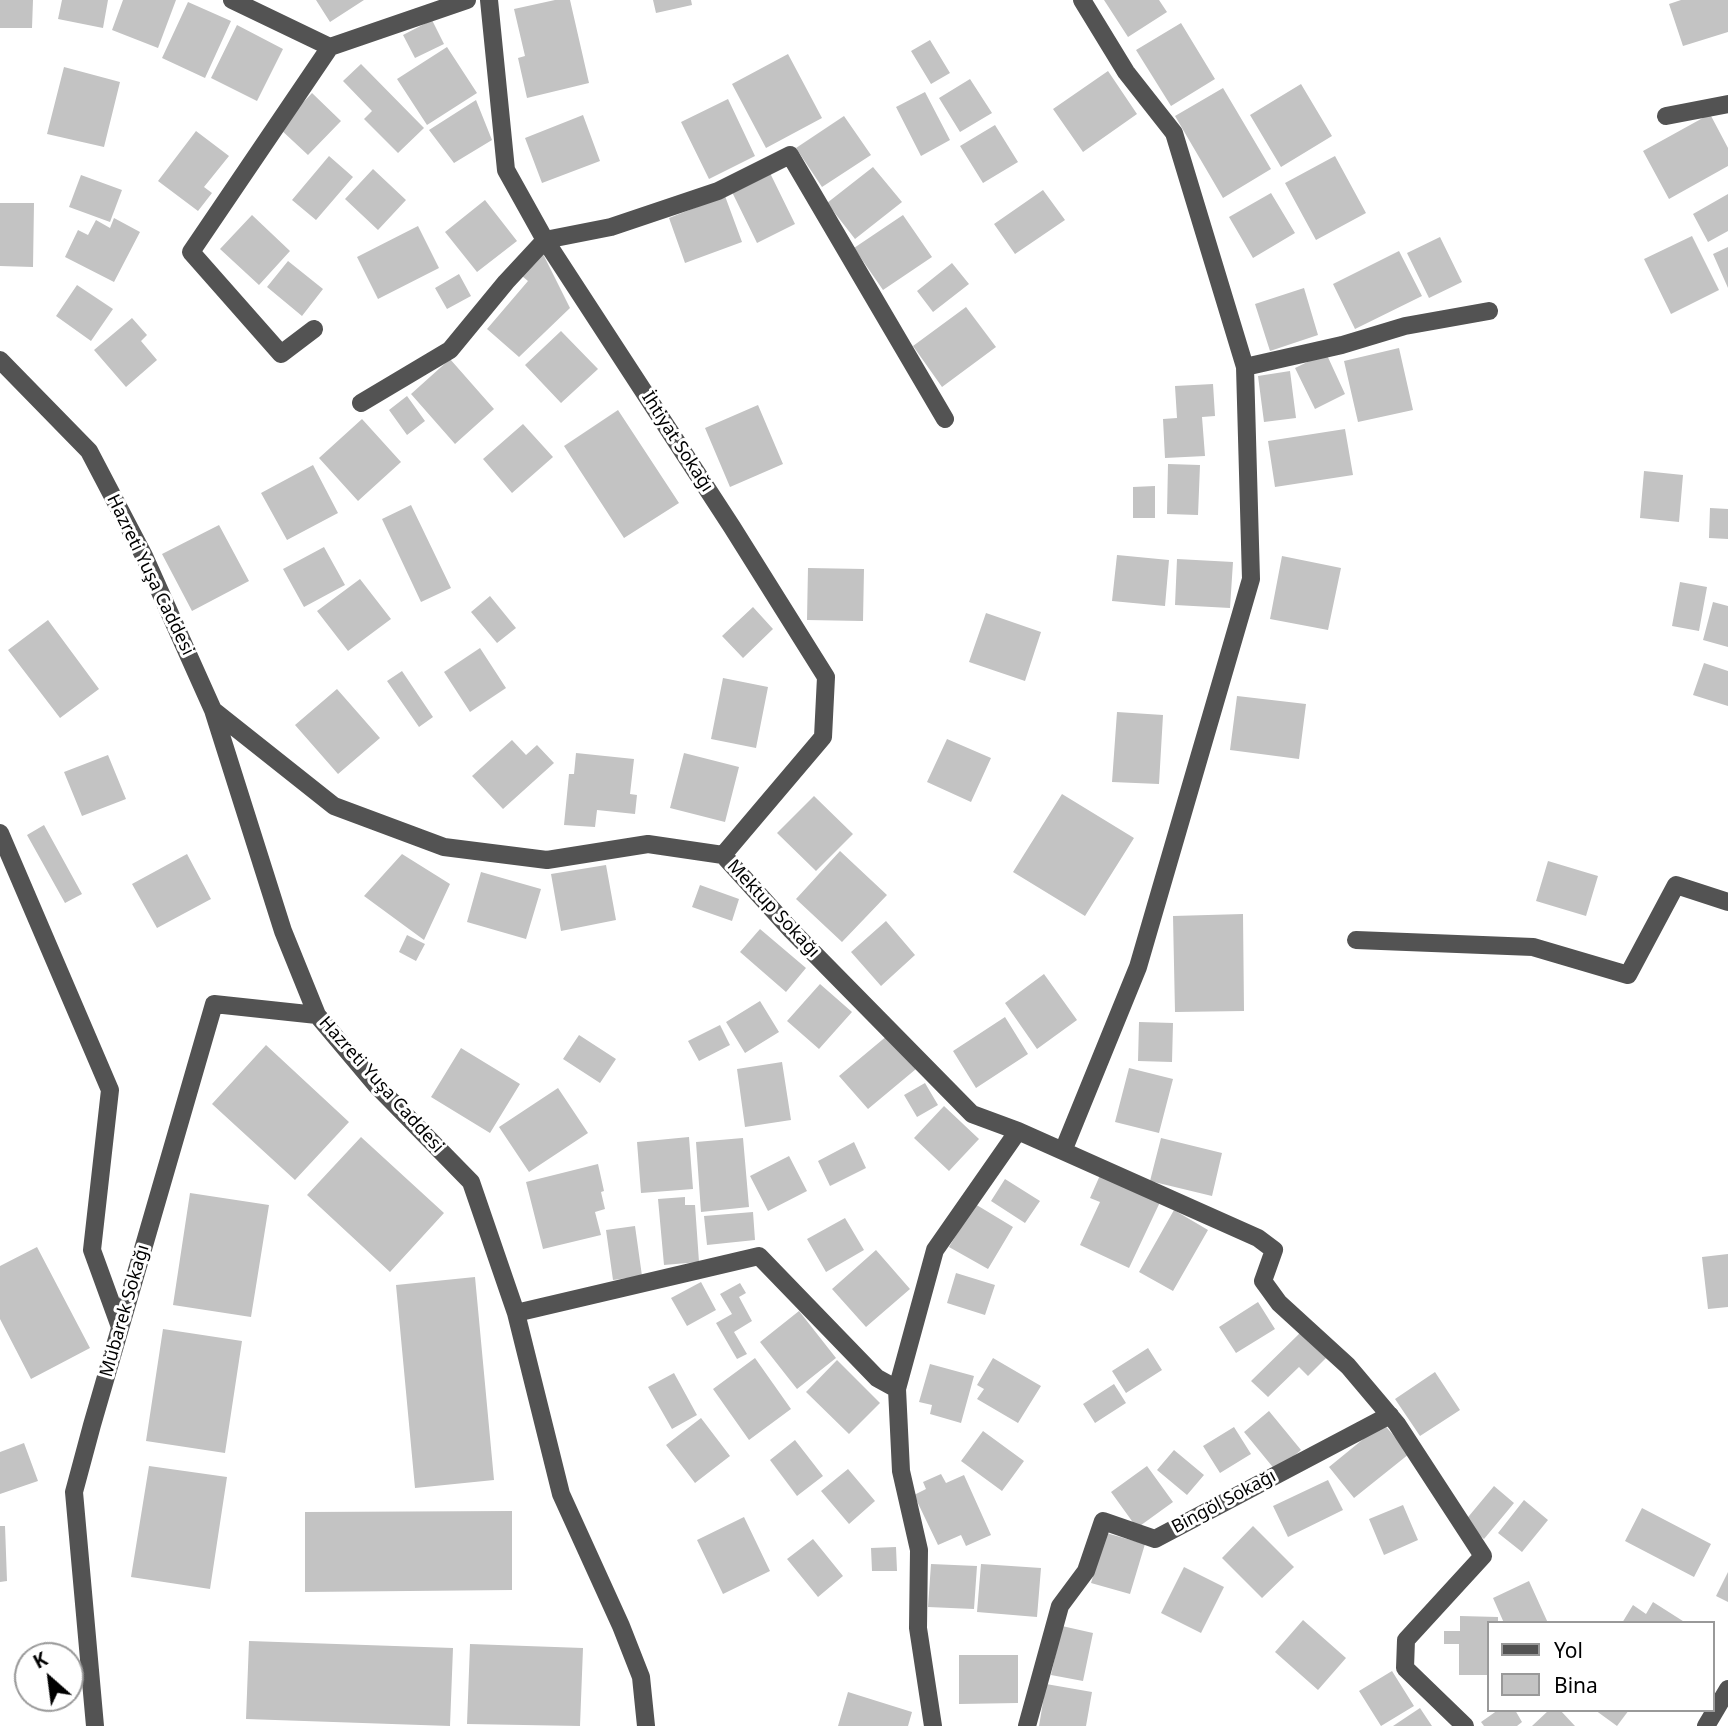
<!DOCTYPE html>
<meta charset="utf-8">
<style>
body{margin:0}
#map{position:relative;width:1728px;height:1726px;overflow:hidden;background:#fff;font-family:"Noto Sans",sans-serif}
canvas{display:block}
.legend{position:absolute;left:1487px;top:1621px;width:228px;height:91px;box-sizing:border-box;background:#fff;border:2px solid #999;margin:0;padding:9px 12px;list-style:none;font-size:21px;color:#000}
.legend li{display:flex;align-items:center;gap:14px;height:35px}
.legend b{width:35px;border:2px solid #999}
.north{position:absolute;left:14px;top:1642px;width:70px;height:70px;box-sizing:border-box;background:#fff;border:2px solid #999;border-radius:50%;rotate:332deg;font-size:19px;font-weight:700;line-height:28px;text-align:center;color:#000}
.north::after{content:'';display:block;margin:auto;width:24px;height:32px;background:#000;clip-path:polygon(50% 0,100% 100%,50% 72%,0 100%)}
</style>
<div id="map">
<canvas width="1728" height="1726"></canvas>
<ul class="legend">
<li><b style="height:9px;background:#535353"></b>Yol</li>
<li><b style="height:19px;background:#c3c3c3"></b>Bina</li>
</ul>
<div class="north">K</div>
</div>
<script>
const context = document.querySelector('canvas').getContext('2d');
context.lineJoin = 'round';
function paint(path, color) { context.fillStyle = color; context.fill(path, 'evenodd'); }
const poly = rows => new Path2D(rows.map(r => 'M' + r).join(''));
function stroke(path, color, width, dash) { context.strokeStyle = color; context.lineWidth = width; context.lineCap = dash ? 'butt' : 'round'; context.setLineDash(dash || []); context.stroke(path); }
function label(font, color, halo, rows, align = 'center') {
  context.font = font + ' "Noto Sans",sans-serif'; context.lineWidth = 6; context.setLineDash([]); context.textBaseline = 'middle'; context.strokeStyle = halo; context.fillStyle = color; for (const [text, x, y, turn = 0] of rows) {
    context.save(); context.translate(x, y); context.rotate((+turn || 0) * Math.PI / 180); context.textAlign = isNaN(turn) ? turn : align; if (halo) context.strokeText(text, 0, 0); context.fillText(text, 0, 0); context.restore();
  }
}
paint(poly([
 [0,0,33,0,32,28,0,28],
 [62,0,108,0,103,28,58,19],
 [123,0,176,0,158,48,112,30],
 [316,0,364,0,330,22],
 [555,0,570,0,589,83,527,98,518,58,525,56,514,9],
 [653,0,691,0,692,5,656,13],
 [1104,0,1159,0,1167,12,1128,37],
 [1681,0,1728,0,1728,32,1683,46,1669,4],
 [188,2,231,21,205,78,162,58],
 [432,20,444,44,415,58,403,35],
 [1181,23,1215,79,1171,106,1136,50],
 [237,25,283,49,257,101,211,78],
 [930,40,950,73,931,84,911,51],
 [447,47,477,93,427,125,397,79],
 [788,54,822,118,766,148,732,84],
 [361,64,424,128,398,153,364,119,372,111,343,81],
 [64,67,120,82,104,147,47,134],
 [1108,71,1137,114,1083,152,1053,109],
 [970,79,992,113,960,132,939,98],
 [1301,84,1332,136,1281,167,1250,115],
 [1223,88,1271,169,1223,198,1175,116],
 [925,92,950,140,921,156,896,107],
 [312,93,341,121,308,155,279,128],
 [728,99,755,156,709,179,681,122],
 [476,100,492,140,454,163,429,130],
 [1710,114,1728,148,1728,166,1669,199,1643,151],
 [583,115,600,161,542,183,525,138],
 [844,116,871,155,822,187,796,148],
 [995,125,1018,162,983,183,960,146],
 [196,131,229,156,204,187,212,193,198,211,158,181],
 [329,156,353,177,316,220,292,200],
 [1335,156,1366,213,1316,240,1285,183],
 [873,167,902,202,855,239,827,203],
 [373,169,406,200,378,230,345,199],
 [770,173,795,224,757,243,732,192],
 [81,175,122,190,110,222,69,207],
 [1043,190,1065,220,1015,254,994,224],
 [1271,193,1295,233,1253,258,1229,217],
 [1728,194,1728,231,1708,242,1693,214],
 [725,196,742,242,685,263,669,218],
 [485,200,517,241,477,272,445,232],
 [0,203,34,203,33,267,0,266],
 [252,215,290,251,259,285,220,249],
 [903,215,932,257,883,290,854,248],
 [114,218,140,232,114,282,65,257,78,230,88,235,96,220,110,228],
 [418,226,439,268,378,299,357,257],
 [1692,236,1719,290,1671,314,1644,259],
 [1440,237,1462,282,1429,298,1407,253],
 [1728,247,1728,288,1713,254],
 [1399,251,1422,296,1355,329,1333,284],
 [542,252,570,308,519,357,487,329,528,281,522,276],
 [288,261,323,289,302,316,267,287],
 [952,263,969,284,933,312,917,291],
 [459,274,471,296,447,309,435,288],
 [77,285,113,309,91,341,56,316],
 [1304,288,1318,335,1270,351,1255,304],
 [966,307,996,347,942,387,913,346],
 [132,318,147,335,141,341,157,360,126,387,94,350],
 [561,331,598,369,561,403,525,365],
 [1399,348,1413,410,1358,422,1344,361],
 [1326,353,1345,394,1315,409,1295,368],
 [450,359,494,409,455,444,411,394],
 [1290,371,1296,418,1264,422,1258,376],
 [1213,384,1215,416,1202,417,1205,456,1165,458,1163,419,1177,418,1175,386],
 [407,396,425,421,407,435,389,410],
 [758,405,783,464,730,487,705,428],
 [618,410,679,503,624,538,564,446],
 [362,419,401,462,358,501,319,458],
 [523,424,553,457,512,493,483,459],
 [1345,429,1353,475,1275,487,1268,441],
 [1168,464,1200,465,1198,515,1167,514],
 [313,465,338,513,287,540,261,493],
 [1644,471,1683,475,1679,522,1640,518],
 [1155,486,1155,518,1133,518,1133,487],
 [411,505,451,588,421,602,382,519],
 [1710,508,1728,509,1728,539,1709,538],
 [219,525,249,581,192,611,162,554],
 [324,547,345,585,304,607,283,569],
 [1117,555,1169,560,1165,606,1112,601],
 [1282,556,1341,568,1328,630,1270,619],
 [1177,559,1233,562,1230,608,1175,605],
 [808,568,864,569,863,621,807,620],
 [360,579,391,619,348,651,317,611],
 [1680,582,1707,587,1699,631,1672,626],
 [490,596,516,628,497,643,471,612],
 [1713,602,1728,606,1728,647,1703,640],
 [753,607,773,629,743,658,722,636],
 [986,613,1041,632,1025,681,969,662],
 [48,620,99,689,60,718,8,650],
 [480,648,506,688,470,712,444,672],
 [1704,663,1728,671,1728,706,1693,695],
 [402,671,433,717,419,727,387,681],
 [723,678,768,687,756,748,711,739],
 [337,689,380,738,338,774,295,725],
 [1237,696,1306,704,1299,759,1230,750],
 [1117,712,1163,715,1159,784,1112,782],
 [947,739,991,758,971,802,927,782],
 [512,740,526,755,537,745,554,763,503,809,472,776],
 [576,753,634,759,630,794,637,795,635,814,597,810,595,827,564,825,569,774,574,774],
 [684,753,739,767,725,822,670,808],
 [108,755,126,799,82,816,64,772],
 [1062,794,1134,838,1085,916,1013,872],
 [814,796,853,834,816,871,777,833],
 [44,825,82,894,65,903,27,835],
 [840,851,887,895,842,942,796,899],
 [187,854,211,899,157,928,132,884],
 [402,854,450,884,424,940,364,896],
 [1548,861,1598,876,1586,916,1536,901],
 [606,865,616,920,561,931,551,874],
 [481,872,541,889,526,939,467,922],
 [700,885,739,899,732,921,692,907],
 [1243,914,1244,1011,1175,1012,1173,916],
 [886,921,915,955,881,986,851,952],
 [760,929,806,968,786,992,740,952],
 [407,935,425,944,416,961,399,952],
 [1044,974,1077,1020,1037,1049,1005,1003],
 [820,984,852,1012,819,1049,787,1021],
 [760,1001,779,1032,745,1053,726,1022],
 [1005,1017,1028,1054,976,1088,953,1051],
 [1139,1022,1173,1023,1172,1062,1138,1061],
 [720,1025,730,1045,699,1061,688,1041],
 [579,1035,616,1059,600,1083,563,1059],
 [888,1035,916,1069,868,1109,839,1076],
 [266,1045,349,1122,295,1180,212,1104],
 [461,1048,520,1084,490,1133,431,1097],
 [782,1062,791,1120,745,1127,737,1069],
 [1129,1068,1173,1079,1159,1133,1115,1122],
 [925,1083,938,1105,917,1117,904,1095],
 [558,1088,588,1133,529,1172,499,1127],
 [944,1106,979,1139,949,1171,914,1138],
 [361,1137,444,1213,390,1272,307,1195],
 [689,1137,693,1189,641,1193,637,1142],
 [743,1138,749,1207,701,1212,696,1142],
 [1161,1138,1222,1153,1212,1196,1150,1181],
 [854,1142,866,1168,830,1186,818,1161],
 [789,1156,807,1191,768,1211,750,1176],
 [598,1164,604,1191,601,1192,605,1209,595,1212,601,1235,543,1249,526,1182],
 [1101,1173,1161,1200,1129,1268,1080,1245,1100,1202,1090,1198],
 [1005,1179,1040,1201,1025,1223,991,1201],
 [190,1193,269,1205,251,1317,173,1305],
 [685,1197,685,1205,695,1205,699,1262,664,1265,658,1199],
 [975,1204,1013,1227,988,1269,949,1247],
 [1174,1210,1208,1230,1173,1291,1139,1272],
 [753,1212,755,1240,707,1245,704,1216],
 [845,1218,864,1250,826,1272,807,1239],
 [635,1226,642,1276,613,1280,606,1230],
 [37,1247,90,1348,31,1379,0,1319,0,1266],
 [876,1250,910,1289,866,1327,832,1289],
 [1728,1254,1728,1307,1708,1309,1702,1257],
 [956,1273,995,1285,985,1315,947,1303],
 [475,1277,494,1480,415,1488,396,1285],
 [701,1282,716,1310,687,1326,671,1298],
 [740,1283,746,1293,739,1297,752,1321,734,1332,747,1354,737,1359,716,1323,732,1314,720,1294],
 [1258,1302,1275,1329,1236,1353,1219,1327],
 [799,1311,836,1358,797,1389,760,1342],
 [163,1329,242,1341,225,1453,146,1441],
 [1301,1332,1326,1358,1308,1376,1299,1367,1268,1397,1251,1381],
 [1148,1348,1162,1370,1126,1393,1112,1371],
 [755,1358,791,1409,749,1440,713,1389],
 [993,1358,1041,1386,1018,1423,977,1399,984,1389,977,1385],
 [837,1360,880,1403,849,1434,806,1392],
 [930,1364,974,1376,961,1423,930,1414,932,1405,919,1402],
 [1435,1372,1460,1410,1420,1436,1395,1399],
 [674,1373,697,1415,672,1429,648,1387],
 [1114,1384,1126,1403,1095,1423,1083,1404],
 [1269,1411,1301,1450,1276,1471,1244,1432],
 [701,1418,730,1456,695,1483,666,1445],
 [1383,1423,1409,1454,1354,1498,1329,1467],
 [1234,1427,1251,1454,1220,1473,1203,1446],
 [983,1431,1024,1461,1002,1491,961,1461],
 [795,1440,823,1476,797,1496,770,1460],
 [24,1443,38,1481,0,1494,0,1452],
 [1174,1450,1204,1475,1187,1495,1157,1470],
 [149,1466,227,1477,210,1589,131,1577],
 [1147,1466,1173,1502,1137,1528,1111,1492],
 [848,1469,875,1501,849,1524,821,1491],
 [941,1474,946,1483,964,1475,991,1535,966,1546,961,1535,938,1545,914,1495,926,1489,923,1482],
 [1328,1480,1343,1510,1288,1537,1273,1506],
 [1494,1486,1514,1503,1484,1539,1464,1522],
 [1524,1500,1548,1520,1522,1552,1498,1533],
 [1403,1505,1418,1540,1384,1555,1369,1519],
 [1642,1508,1711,1544,1694,1577,1625,1541],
 [512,1511,512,1590,305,1592,305,1512],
 [744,1517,770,1571,723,1594,697,1540],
 [0,1526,5,1526,7,1581,0,1582],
 [1253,1526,1294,1567,1262,1598,1222,1558],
 [1106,1533,1145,1544,1130,1594,1091,1583],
 [813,1539,843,1576,818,1597,787,1559],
 [896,1547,897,1571,872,1571,871,1548],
 [931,1564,977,1566,974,1609,928,1607],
 [981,1564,1041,1568,1037,1617,977,1612],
 [1184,1567,1224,1587,1201,1633,1161,1613],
 [1728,1572,1728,1602,1716,1596],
 [1529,1581,1548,1623,1504,1623,1493,1598],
 [1653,1602,1686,1623,1622,1623,1633,1605,1646,1614],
 [1460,1616,1498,1617,1498,1623,1488,1623,1488,1675,1459,1675,1459,1644,1444,1644,1444,1631,1460,1631],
 [1303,1620,1346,1658,1318,1690,1275,1652],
 [1062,1626,1093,1633,1083,1681,1051,1675],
 [249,1641,453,1648,450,1726,246,1719],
 [470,1644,583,1648,580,1726,467,1724],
 [959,1655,1018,1655,1018,1703,959,1704],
 [1392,1671,1414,1706,1381,1726,1359,1691],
 [1046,1684,1092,1692,1086,1726,1039,1726],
 [848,1692,912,1712,908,1726,838,1726],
 [1420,1708,1432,1726,1393,1726],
 [1498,1710,1515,1710,1522,1722,1517,1726,1484,1726,1481,1722],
 [1549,1710,1560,1710,1575,1726,1532,1726],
 [1595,1710,1629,1710,1617,1726]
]), '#c3c3c3');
stroke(poly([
 [232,0,330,47],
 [489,0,506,170,545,240,732,527,826,677,823,737,723,855],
 [1666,116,1728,104],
 [314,329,281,354,191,252,330,47,467,0],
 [0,360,89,451,144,556,213,710,283,931,317,1015,376,1085,471,1182,516,1313,561,1494,621,1626,641,1677,646,1726],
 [1245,367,1342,345,1405,326,1489,311],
 [361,403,450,350,506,282,545,240,611,227,718,191,790,155,945,419],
 [213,710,334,806,444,847,547,860,648,844,723,855,791,930,972,1114,1018,1131,1258,1238,1274,1250,1263,1281,1279,1303,1348,1366,1397,1424,1483,1556,1406,1640,1405,1668,1465,1726],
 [0,833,110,1090,92,1250,120,1327],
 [1356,940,1533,947,1628,975,1676,885,1728,902],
 [1063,1151,1138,967,1251,579,1245,367,1174,133,1126,72,1082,0],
 [516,1313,759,1256,877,1378,897,1389],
 [95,1726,74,1492,92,1425,214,1004,317,1015],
 [933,1726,918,1628,919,1550,901,1471,897,1389,935,1250,1018,1131],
 [1027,1726,1060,1606,1086,1571,1103,1521,1155,1539,1390,1415],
 [1706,1726,1728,1689]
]), '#535353', 18);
label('18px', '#000', '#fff', [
 ["İhtiyat Sokağı",677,442,57],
 ["Hazreti Yuşa Caddesi",150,575,64],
 ["Mektup Sokağı",773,909,47],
 ["Hazreti Yuşa Caddesi",381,1085,48],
 ["Mübarek Sokağı",125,1311,-74],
 ["Bingöl Sokağı",1224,1502,-28]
]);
</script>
